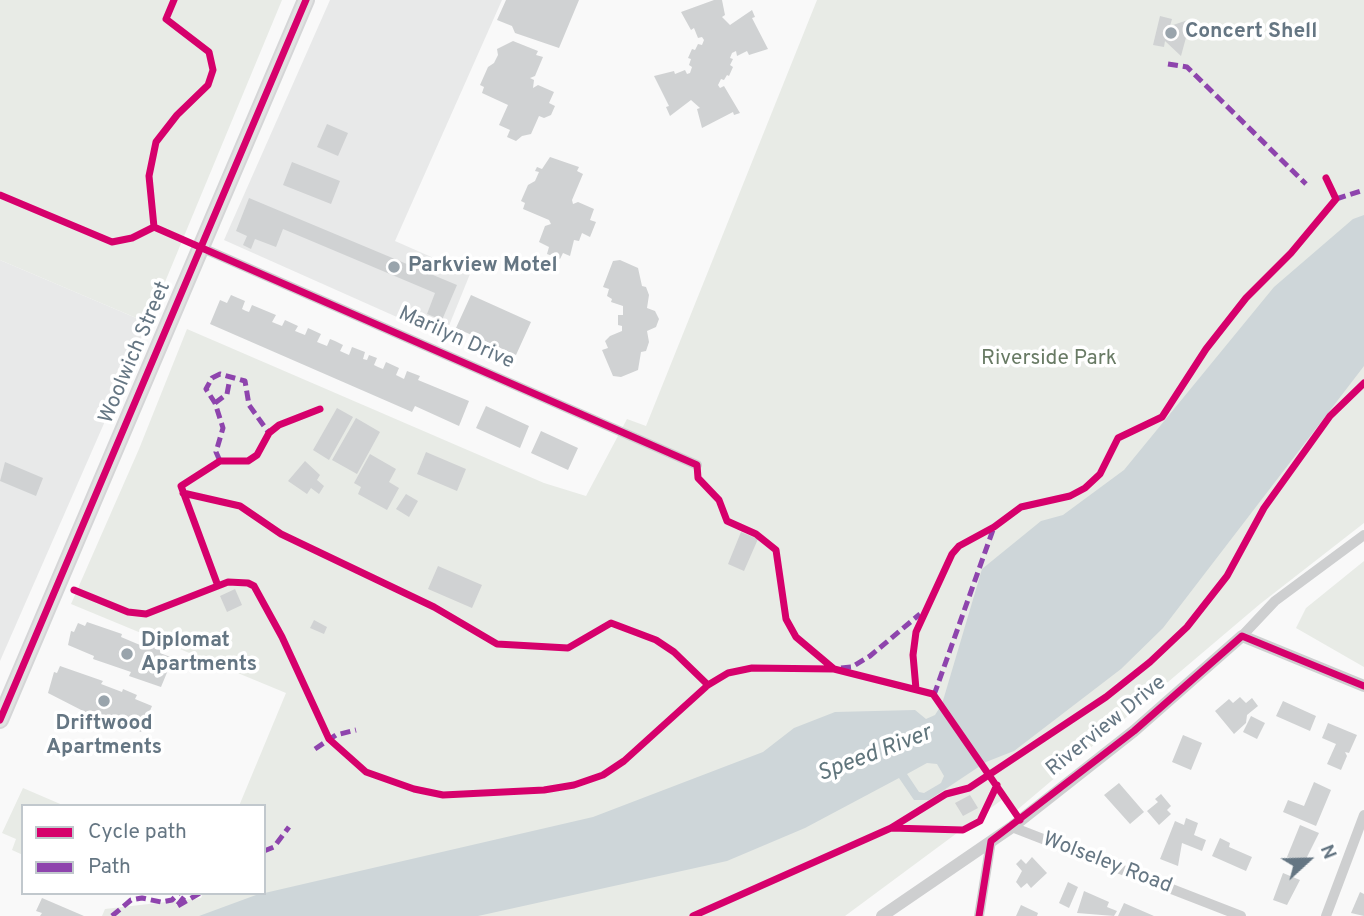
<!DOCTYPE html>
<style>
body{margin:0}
#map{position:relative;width:1364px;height:916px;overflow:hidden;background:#f9f9f9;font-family:Overpass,sans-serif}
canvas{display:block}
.legend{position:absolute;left:21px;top:804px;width:245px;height:91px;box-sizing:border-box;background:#fff;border:2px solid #c1c8cd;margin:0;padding:9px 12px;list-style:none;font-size:21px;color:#657683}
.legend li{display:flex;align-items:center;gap:14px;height:35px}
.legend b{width:35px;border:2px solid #c1c8cd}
.north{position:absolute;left:1273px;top:825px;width:70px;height:70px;-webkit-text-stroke:5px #fff;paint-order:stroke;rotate:68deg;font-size:19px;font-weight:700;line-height:28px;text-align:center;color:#657683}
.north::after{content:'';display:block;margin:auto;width:24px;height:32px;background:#657683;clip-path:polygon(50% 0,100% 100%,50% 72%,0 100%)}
</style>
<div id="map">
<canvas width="1364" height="916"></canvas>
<ul class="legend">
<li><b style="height:9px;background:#d6006c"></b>Cycle path</li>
<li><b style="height:9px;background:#8e44ad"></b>Path</li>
</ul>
<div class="north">N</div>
</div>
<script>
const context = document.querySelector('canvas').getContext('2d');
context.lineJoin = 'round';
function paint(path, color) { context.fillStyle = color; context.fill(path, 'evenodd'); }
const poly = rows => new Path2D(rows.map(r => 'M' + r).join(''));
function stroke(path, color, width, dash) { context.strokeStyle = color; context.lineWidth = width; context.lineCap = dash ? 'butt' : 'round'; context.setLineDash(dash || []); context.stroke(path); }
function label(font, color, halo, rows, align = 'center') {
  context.font = font + ' Overpass,sans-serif'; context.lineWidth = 7; context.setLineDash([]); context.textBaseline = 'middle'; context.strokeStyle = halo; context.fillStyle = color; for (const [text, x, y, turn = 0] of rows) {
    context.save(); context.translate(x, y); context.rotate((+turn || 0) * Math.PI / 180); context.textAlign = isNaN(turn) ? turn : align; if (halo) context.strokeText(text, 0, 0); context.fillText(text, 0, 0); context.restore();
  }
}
paint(poly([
 [330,0,502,0,395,241,470,274,444,338,224,240],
 [0,260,148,323,0,661]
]), '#e8e9e9');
paint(poly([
 [0,0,282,0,148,323,0,260],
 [817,0,1364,0,1364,523,1260,604,1017,810,1007,796,845,916,102,916,105,909,201,898,203,893,264,893,264,806,239,806,286,693,71,604,139,449,187,329,544,483,586,496,627,419,646,426],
 [1364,561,1364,667,1296,628,1306,608],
 [23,788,65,806,23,806,23,855,12,850,16,839,2,833]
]), '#e8ebe6');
paint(poly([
 [1364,215,1364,366,1163,628,1121,669,1014,751,986,762,929,800,914,800,899,778,805,828,727,861,478,916,199,916,256,895,593,817,763,752,794,728,835,712,915,710,926,719,935,715,942,704,982,569,1041,521,1063,515,1124,470,1274,287,1353,219],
 [927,763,937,764,944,776,941,783,924,793,919,792,907,774]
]), '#ced6d9');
paint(poly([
 [506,0,579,0,559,48,515,33,512,26,497,20],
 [714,0,722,0,725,15,722,17,730,25,752,10,755,17,752,18,768,49,749,55,747,51,737,56,736,51,732,53,730,58,733,59,730,65,733,67,729,76,727,75,724,80,721,79,718,85,720,88,724,86,740,113,734,115,733,112,702,128,697,109,700,108,691,100,670,116,666,107,669,106,654,76,674,71,675,74,685,70,687,74,690,73,692,67,689,65,691,59,688,58,692,49,695,50,698,44,702,45,704,40,702,37,698,38,694,28,691,30,681,12],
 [1160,16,1172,19,1170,26,1191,19,1181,56,1165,41,1164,47,1153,45],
 [513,41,538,51,536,55,543,57,535,76,530,78,534,80,533,88,538,85,554,92,549,103,555,106,551,115,544,118,539,116,531,134,522,136,516,141,507,137,510,130,499,125,508,105,482,93,484,87,480,85,488,67,494,63,498,55,497,49],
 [327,124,348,133,338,156,317,147],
 [550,157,579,167,577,171,583,174,572,200,573,204,578,202,594,209,590,220,596,222,590,237,582,233,579,241,574,240,570,256,563,253,560,259,547,254,549,247,539,242,545,226,551,224,549,220,523,209,525,203,521,201,528,185,535,181,539,172,535,171,537,167,542,169],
 [292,162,340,181,331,204,283,185],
 [249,198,457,285,442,320,427,314,435,293,283,229,276,247,255,239,251,249,243,245,247,236,236,231],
 [620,260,638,268,642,286,646,287,649,295,647,308,655,311,659,319,656,327,647,331,649,342,646,351,641,352,638,370,621,377,613,376,602,350,608,348,605,341,610,336,622,331,622,326,618,325,618,315,623,315,623,306,611,302,612,299,607,296,609,289,603,287,613,261],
 [231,295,245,301,242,309,246,311,249,312,252,305,276,315,272,322,282,326,285,320,298,326,295,331,305,335,308,328,321,334,317,342,327,346,330,339,335,341,343,345,340,351,349,355,352,347,365,352,363,359,367,360,369,355,377,358,374,365,378,367,383,369,386,362,399,368,396,375,404,379,407,371,420,376,418,380,469,401,459,426,415,406,412,412,210,324,220,300,227,303],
 [471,295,531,322,516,355,456,328],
 [486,406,529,426,520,448,476,428],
 [337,408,353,417,329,460,313,450],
 [356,418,380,432,357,474,332,460],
 [541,431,578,448,568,470,531,453],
 [426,452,466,469,457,491,417,474],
 [370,454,396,469,389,482,399,488,387,510,358,494,361,487,354,483],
 [305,461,320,475,317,480,324,486,319,494,311,488,307,494,288,481],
 [5,462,43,478,36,496,0,481],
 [406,494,418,501,409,517,396,509],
 [741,532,758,539,744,571,728,564],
 [438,566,482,585,472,608,428,589],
 [235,589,242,605,227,612,220,596],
 [314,620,327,627,324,634,310,628],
 [87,622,122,634,121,637,140,645,142,641,161,650,160,653,173,658,161,687,129,676,131,672,93,659,94,656,68,645,71,631,74,632,78,623,85,626],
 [60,666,103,681,101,684,122,692,123,689,137,695,135,699,152,706,141,732,128,726,127,729,90,711,89,714,48,693,54,672,57,673],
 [1240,697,1246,703,1252,698,1258,706,1247,715,1246,723,1234,734,1215,711,1229,699,1233,703],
 [1283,701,1316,716,1310,731,1276,716],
 [1251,716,1265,723,1257,739,1243,732],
 [1328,723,1357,735,1349,753,1345,752,1347,756,1341,770,1327,764,1336,744,1322,738],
 [1183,735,1202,743,1191,770,1172,762],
 [1314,782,1331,790,1316,826,1283,812,1288,800,1304,806],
 [1119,783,1144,812,1130,824,1104,795],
 [1161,794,1171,806,1167,810,1171,814,1159,825,1147,811,1158,802,1155,799],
 [970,795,978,808,963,816,955,803],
 [1186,818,1198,823,1194,835,1206,840,1202,851,1182,843,1178,866,1160,859,1175,821,1184,825],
 [1300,825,1319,833,1304,863,1287,857],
 [1220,838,1230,843,1229,847,1252,857,1246,871,1212,856],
 [1032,857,1047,873,1031,888,1027,883,1021,888,1016,882,1022,871,1016,864,1021,859,1026,864],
 [1283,873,1300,880,1287,905,1273,900],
 [1068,882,1078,887,1069,908,1059,903],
 [1084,891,1109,902,1107,907,1117,911,1114,916,1077,913],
 [1360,892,1364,894,1364,916,1351,913],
 [42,898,84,916,40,916,42,913,36,911],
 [1124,903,1154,916,1118,916],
 [1021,905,1038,913,1037,916,1016,916]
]), '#d0d2d3');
const secondary = poly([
 [0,720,306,0]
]);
stroke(secondary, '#d5d6d7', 18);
stroke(poly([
 [200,247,697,465],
 [1242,636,1275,601,1364,535],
 [1012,827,1241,916],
 [979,916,991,841],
 [1326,916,1364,815]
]), '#cecfd0', 10);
stroke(poly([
 [882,916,1012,827,1134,731,1242,636,1364,686]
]), '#cecfd0', 12);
stroke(secondary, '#e1e2e2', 14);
stroke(poly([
 [1168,64,1187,67,1306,184],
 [1336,199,1364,190],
 [215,403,227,394,230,378],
 [220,461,216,452,223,428,215,403,206,389,212,378,220,374,245,381,249,405,269,433],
 [841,668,852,667,870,656,920,614],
 [934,695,994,527],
 [315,749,336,735,356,730],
 [264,851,274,847,289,827],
 [184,897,176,907,200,893],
 [112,916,131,900,142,898,161,902,172,900,179,893]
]), '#8e44ad', 5, [10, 5]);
stroke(poly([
 [0,195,112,242,132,238,154,227],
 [154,227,697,465,698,478,719,500,727,521,756,534,776,550,786,619,796,637,834,669,933,694,1020,820],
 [154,227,149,176,156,142,177,115,208,85,213,70,209,52,166,19,174,0],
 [183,493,240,506,281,534,434,607,497,644,568,648,611,623,656,640,674,652,708,685],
 [218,586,181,486,220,461,248,461,257,455,269,433,279,425,320,409],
 [74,590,128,612,146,614,228,582,248,583,254,586,282,637,329,739,366,772,414,789,443,795,544,790,574,785,603,775,624,761,708,685,728,673,752,668,834,669],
 [916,689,913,655,916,632,952,554,959,546,994,527,1021,507,1070,496,1085,488,1100,474,1118,438,1162,417,1206,349,1246,298,1291,253,1336,199,1326,178],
 [0,720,306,0],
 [891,828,963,830,980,821,997,785],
 [693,916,891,828,946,794,969,788,1106,697,1150,662,1187,627,1227,576,1264,508,1330,416,1364,383],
 [979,916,991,841,1134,731,1242,636,1364,686]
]), '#d6006c', 7);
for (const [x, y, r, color] of [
 [1171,33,7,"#99a4ac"],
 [394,267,7,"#99a4ac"],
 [127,654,7,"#99a4ac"],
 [104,701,7,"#99a4ac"]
]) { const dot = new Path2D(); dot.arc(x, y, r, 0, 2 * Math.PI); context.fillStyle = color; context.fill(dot); stroke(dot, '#fff', 2.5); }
label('bold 21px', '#657683', '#fff', [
 ["Concert Shell",1185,33],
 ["Parkview Motel",408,267],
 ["Diplomat",141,642],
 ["Apartments",141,666],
 ["Driftwood",104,725,"center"],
 ["Apartments",104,749,"center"]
], 'left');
label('21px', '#657683', '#fff', [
 ["Marilyn Drive",456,339,24],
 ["Woolwich Street",136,353,-67],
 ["Riverview Drive",1107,727,-39],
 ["Wolseley Road",1107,864,21]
]);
label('21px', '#687a64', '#fff', [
 ["Riverside Park",1049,360]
]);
label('italic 23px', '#60757c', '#fff', [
 ["Speed River",875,755,-21]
]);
</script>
